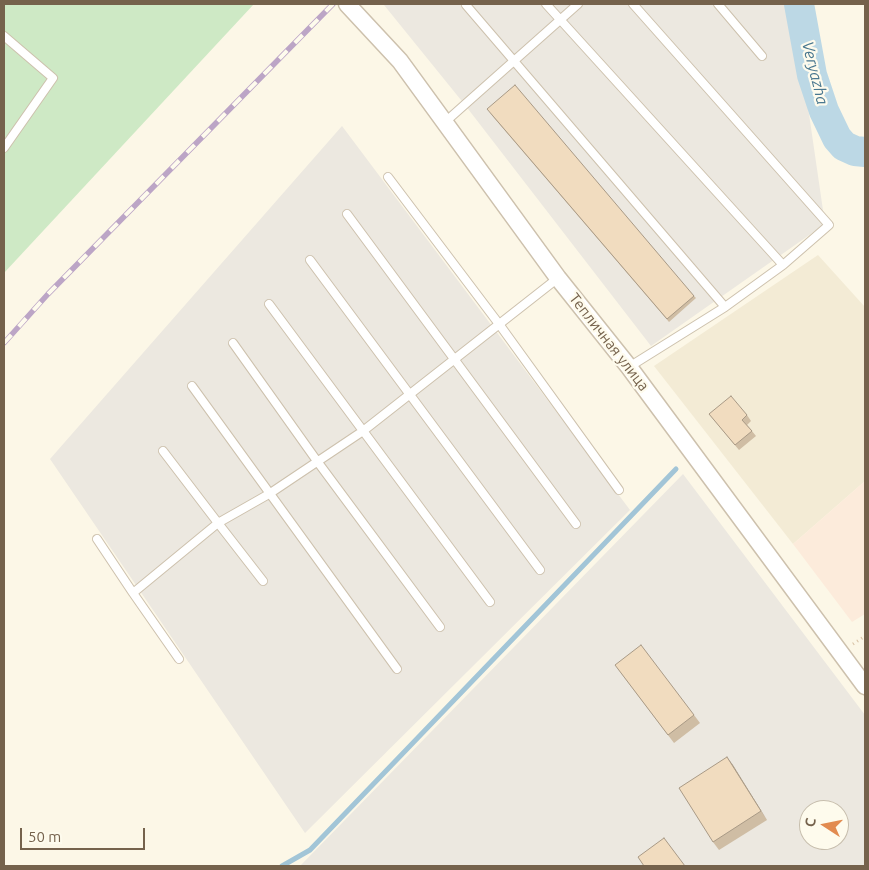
<!DOCTYPE html>
<meta charset="utf-8">
<style>
body{margin:0}
#map{position:relative;width:869px;height:870px;overflow:hidden;background:#fcf7e7;font-family:Ubuntu,sans-serif}
canvas{display:block}
.frame{position:absolute;inset:0;border:5px solid #75624c;pointer-events:none}
.north{position:absolute;left:799px;top:800px;width:50px;height:50px;box-sizing:border-box;background:#fefbed;border:1px solid #c7bead;border-radius:50%;rotate:281deg;font-size:14px;font-weight:700;line-height:20px;text-align:center;color:#75624c}
.north::after{content:'';display:block;margin:auto;width:18px;height:22px;background:#e28b50;clip-path:polygon(50% 0,100% 100%,50% 72%,0 100%)}
.scale{position:absolute;left:20px;top:828px;width:125px;height:22px;box-sizing:border-box;border:2px solid #75624c;border-top:0;padding-left:6px;font-size:15px;line-height:18px;white-space:nowrap;color:#75624c;-webkit-text-stroke:4px #fefbed;paint-order:stroke}
</style>
<div id="map">
<canvas width="869" height="870"></canvas>
<div class="frame"></div>
<div class="north">С</div>
<div class="scale">50 m</div>
</div>
<script>
const context = document.querySelector('canvas').getContext('2d');
context.lineJoin = 'round';
function paint(path, color) { context.fillStyle = color; context.fill(path, 'evenodd'); }
const poly = rows => new Path2D(rows.map(r => 'M' + r).join(''));
function stroke(path, color, width, dash) { context.strokeStyle = color; context.lineWidth = width; context.lineCap = dash ? 'butt' : 'round'; context.setLineDash(dash || []); context.stroke(path); }
function label(font, color, halo, rows, align = 'center') {
  context.font = font + ' Ubuntu,sans-serif'; context.lineWidth = 4.5; context.setLineDash([]); context.textBaseline = 'middle'; context.strokeStyle = halo; context.fillStyle = color; for (const [text, x, y, turn = 0] of rows) {
    context.save(); context.translate(x, y); context.rotate((+turn || 0) * Math.PI / 180); context.textAlign = isNaN(turn) ? turn : align; if (halo) context.strokeText(text, 0, 0); context.fillText(text, 0, 0); context.restore();
  }
}
paint(poly([
 [818,255,865,307,865,481,793,544,654,366]
]), '#f3ebd5');
paint(poly([
 [865,481,865,614,852,622,793,544]
]), '#fcebdb');
paint(poly([
 [385,4,793,4,825,224,651,346,465,105,384,5],
 [342,126,630,510,305,833,50,459],
 [683,474,865,715,865,866,300,866],
 [809,810,839,810,839,840,809,840]
]), '#ece8e0');
paint(poly([
 [4,4,254,4,4,273]
]), '#cee9c5');
stroke(poly([
 [282,866,310,850,676,469]
]), '#a2c5d7', 5);
stroke(poly([
 [799,4,812,75,824,111,837,138,844,146,855,151,865,152]
]), '#bcd8e5', 30);
const service = poly([
 [546,4,783,265],
 [718,4,762,56],
 [466,5,725,307],
 [4,36,53,78,4,148],
 [444,123,578,4],
 [388,177,499,324,619,490],
 [347,214,576,524],
 [310,260,540,570],
 [269,304,490,602],
 [233,343,317,461,440,627],
 [629,367,725,307,783,265,829,225,633,4],
 [192,386,397,669],
 [163,451,218,523,269,494,363,431,558,278],
 [97,539,133,593],
 [179,659,133,593,218,523,263,581]
]);
const minor = poly([
 [347,4,400,61,558,278,629,367,865,686]
]);
stroke(service, '#cdc1ad', 10);
stroke(minor, '#cdc1ad', 19);
stroke(poly([
 [853,644,865,636]
]), '#d6bfa2', 3, [1, 4]);
stroke(service, '#fff', 8);
stroke(minor, '#fff', 16);
const rail = poly([
 [4,343,48,294,333,4]
]);
stroke(rail, '#bca5c6', 5.5);
stroke(rail, '#fefbed', 4, [11]);
paint(poly([
 [489,112,694,296,696,298,669,322],
 [709,414,747,415,751,421,747,425,756,436,739,450],
 [621,673,694,715,700,723,674,743],
 [727,757,767,820,719,850,713,842]
]), '#cfbda4');
paint(poly([
 [727,757,733,765,767,820,761,811]
]), '#a99a86');
const building = poly([
 [515,85,694,296,667,319,487,109,515,85],
 [731,396,747,415,742,420,752,431,735,445,709,414,731,396],
 [641,645,694,715,668,735,615,665,641,645],
 [727,757,761,811,713,842,679,788,727,757],
 [664,838,685,866,644,866,638,857,664,838]
]);
paint(building, '#f1dcbf');
stroke(building, '#a99a86', 1);
label('15px', '#75624c', '#fefbed', [
 ["Тепличная улица",609,342,52]
]);
label('italic 16px', '#49778f', '#fefbed', [
 ["Veryazha",815,73,76]
]);
</script>
